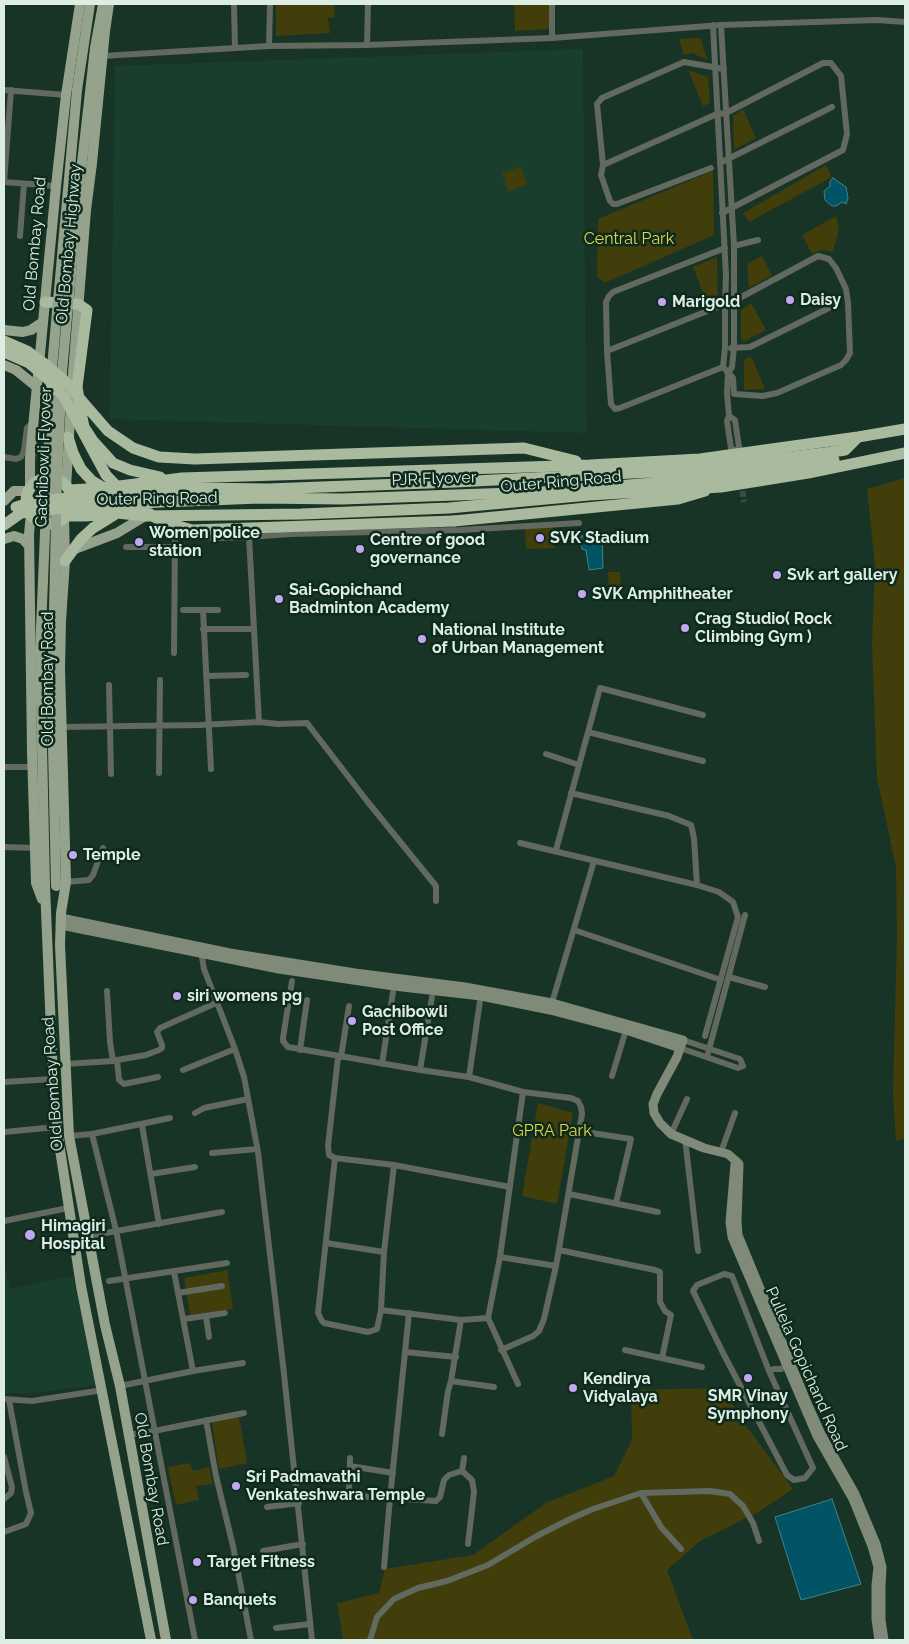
<!DOCTYPE html>
<style>
body{margin:0}
#map{position:relative;width:909px;height:1644px;overflow:hidden;background:#183427;font-family:Raleway,sans-serif}
canvas{display:block}
.frame{position:absolute;inset:0;border:5px solid #ddede4;pointer-events:none}
</style>
<div id="map">
<canvas width="909" height="1644"></canvas>
<div class="frame"></div>
</div>
<script>
const context = document.querySelector('canvas').getContext('2d');
context.lineJoin = 'round';
function paint(path, color) { context.fillStyle = color; context.fill(path, 'evenodd'); }
const poly = rows => new Path2D(rows.map(r => 'M' + r).join(''));
function stroke(path, color, width, dash) { context.strokeStyle = color; context.lineWidth = width; context.lineCap = dash ? 'butt' : 'round'; context.setLineDash(dash || []); context.stroke(path); }
function label(font, color, halo, rows, align = 'center') {
  context.font = font + ' Raleway,sans-serif'; context.lineWidth = 5; context.setLineDash([]); context.textBaseline = 'middle'; context.strokeStyle = halo; context.fillStyle = color; for (const [text, x, y, turn = 0] of rows) {
    context.save(); context.translate(x, y); context.rotate((+turn || 0) * Math.PI / 180); context.textAlign = isNaN(turn) ? turn : align; if (halo) context.strokeText(text, 0, 0); context.fillText(text, 0, 0); context.restore();
  }
}
paint(poly([
 [583,49,586,433,110,419,115,66],
 [4,1265,10,1289,73,1276,98,1385,32,1393,4,1393]
]), '#1a3e2d');
paint(poly([
 [276,4,334,4,335,17,328,18,330,33,276,36],
 [514,4,550,4,550,29,515,31],
 [700,38,708,60,692,53,684,55,679,39],
 [688,70,708,77,710,103,703,106],
 [743,109,756,138,734,150,733,116],
 [826,165,832,177,749,222,743,213],
 [521,167,527,185,508,191,502,173],
 [713,171,714,235,605,283,597,277,598,219],
 [836,216,839,228,833,252,820,250,812,254,802,235],
 [762,256,772,275,749,288,747,264],
 [717,257,718,309,710,311,693,267],
 [751,303,766,330,743,342,741,338,741,310],
 [749,357,752,358,765,389,744,390,744,360],
 [905,478,905,1138,896,1141,893,1094,897,936,896,867,877,778,872,643,875,565,867,489],
 [553,527,555,548,526,549,525,529],
 [608,572,620,572,621,597,609,598],
 [538,1103,573,1113,557,1204,522,1196],
 [227,1270,233,1309,190,1315,184,1278],
 [723,1388,744,1423,793,1489,760,1511,700,1541,667,1570,693,1640,343,1640,337,1603,379,1593,385,1569,473,1555,546,1503,614,1476,632,1440,631,1390],
 [239,1417,247,1463,219,1469,212,1423],
 [190,1463,193,1471,209,1467,213,1484,196,1486,199,1500,176,1505,168,1467]
]), '#413e0b');
const water = poly([
 [833,178,846,187,848,198,846,204,842,202,836,206,832,206,825,200,824,191,830,186,830,181,833,178],
 [602,534,603,568,589,570,586,550,582,549,581,536,602,534],
 [832,1499,861,1584,801,1600,775,1517,832,1499]
]);
paint(water, '#005465');
stroke(water, '#42828b', 1);
stroke(poly([
 [741,482,744,502]
]), '#365043', 6, [6, 3]);
stroke(poly([
 [234,4,235,48],
 [552,4,552,38],
 [721,25,734,246,734,348,732,367,728,373,727,393,729,416,727,421,731,448,736,451,739,447,735,420,729,416],
 [367,45,368,4],
 [269,46,270,4],
 [102,56,269,46,367,45,552,38,721,25,877,20,905,22],
 [4,90,66,95],
 [720,163,832,107],
 [603,165,601,175,610,201,613,204,617,204,711,168],
 [4,182,11,90],
 [4,182,56,186],
 [722,213,843,150,847,134,841,76,831,63,823,63,726,113,717,114,603,165,597,104,602,98,684,62,724,69],
 [20,236,24,184],
 [734,246,758,240],
 [731,348,750,347,837,304],
 [607,351,725,304,734,301,818,256,829,259,836,268,846,289,848,303,850,353,846,360,841,365,777,393,763,396,734,394,733,378,723,367,725,348,725,304,726,276,713,25],
 [723,367,620,408,615,409,611,404,607,351,606,302,609,296,613,292,725,248],
 [4,457,16,459,21,457,24,451,27,428,33,422],
 [174,533,175,536,220,538,249,537],
 [126,547,174,547],
 [183,610,218,610],
 [203,610,211,769],
 [203,629,254,629],
 [174,653,175,536],
 [206,676,246,675],
 [109,685,111,774],
 [259,722,249,537,290,534,460,530,579,523],
 [62,727,200,725,259,722,278,724,307,723,367,801,436,886,436,901],
 [588,732,703,761],
 [546,754,579,765],
 [4,767,32,767],
 [159,773,160,680],
 [571,793,669,816,691,825,694,838,697,885],
 [520,843,697,885,719,892,733,902,738,917,705,1036],
 [4,847,35,848],
 [556,850,600,688,703,715],
 [66,882,89,880,93,875,103,848],
 [574,930,721,980],
 [201,951,204,969,235,1049,244,1077,258,1152,284,1374,312,1640],
 [729,977,765,987],
 [292,981,283,1038,283,1041,288,1047,420,1070,469,1077,523,1092,571,1098,578,1101,581,1107,582,1114,556,1266,500,1257],
 [107,991,110,1042,113,1061,117,1060,119,1080,124,1084,158,1077],
 [551,1006,594,861],
 [680,1048,738,1068,743,1066,740,1059,683,1040],
 [300,1050,307,1000],
 [338,1057,328,1146,329,1155,335,1158,394,1165,384,1252,381,1310,461,1320,488,1318,500,1257,523,1092],
 [341,1057,349,1006],
 [707,1057,745,915],
 [117,1060,146,1055,159,1050,162,1048,162,1045,157,1032,160,1028,216,1003],
 [65,1064,113,1061],
 [382,1064,393,992],
 [183,1070,235,1049],
 [420,1070,432,997],
 [612,1076,626,1030],
 [469,1077,481,994],
 [4,1082,53,1079],
 [195,1113,204,1108,248,1099],
 [142,1125,159,1224],
 [579,1131,631,1139,616,1203],
 [4,1132,56,1127],
 [92,1134,116,1230,195,1640],
 [671,1134,687,1099],
 [69,1136,92,1134,170,1118],
 [685,1139,698,1251],
 [721,1152,735,1113],
 [212,1153,257,1149],
 [335,1158,318,1313,322,1321,324,1323,368,1332,377,1329,381,1310],
 [394,1165,510,1187],
 [151,1174,195,1167],
 [569,1194,658,1212],
 [4,1221,68,1208],
 [89,1236,222,1212],
 [326,1243,384,1252],
 [559,1250,655,1270,660,1272,660,1302,665,1311,671,1315,662,1358],
 [174,1272,193,1371],
 [109,1281,227,1263],
 [178,1293,222,1286],
 [409,1313,405,1352,456,1357],
 [206,1316,209,1337],
 [488,1318,518,1384],
 [184,1319,225,1313],
 [461,1320,451,1381,494,1387],
 [501,1350,533,1336,539,1331,544,1319,556,1266],
 [625,1350,702,1367],
 [769,1371,732,1276,724,1274,697,1285,693,1291,723,1353,787,1475,794,1480,805,1478,813,1468,769,1371,774,1369,781,1369,790,1363],
 [120,1386,193,1371,243,1363],
 [4,1399,32,1401,103,1390],
 [206,1420,216,1476,233,1546,251,1640],
 [442,1434,448,1391,451,1381],
 [128,1435,154,1431,244,1413],
 [4,1457,12,1487,11,1493,4,1499],
 [350,1458,349,1491,350,1494,354,1496,390,1498,405,1352],
 [350,1466,393,1473],
 [462,1471,472,1480,474,1492,468,1544],
 [641,1493,710,1491,730,1494,743,1506,753,1523,759,1541],
 [267,1507,299,1503],
 [4,1532,26,1524,31,1513,26,1492,9,1400],
 [263,1551,303,1544],
 [384,1567,390,1498,436,1501,440,1497,444,1480,449,1475,462,1471,464,1458],
 [276,1628,310,1624],
 [370,1640,377,1617,394,1599,418,1588,447,1581,488,1565,535,1537,570,1519,593,1509,641,1493,661,1527,681,1549]
]), '#62695e', 6);
stroke(poly([
 [61,918,230,953,355,973,465,987,552,1003,683,1040,677,1057,657,1094,653,1104,654,1113,660,1123,671,1134,704,1148,728,1154,737,1162],
 [61,925,279,969,394,986,481,996,550,1010,626,1030,680,1048],
 [879,1640,876,1619,876,1585,878,1567,872,1546,853,1499,817,1436,732,1237,730,1222,735,1164,737,1162,739,1164,737,1221,738,1235,807,1403,821,1434,855,1494,876,1544,882,1567,881,1587,881,1620,884,1640]
]), '#7f8a78', 9);
stroke(poly([
 [4,330,23,332,31,330,43,322],
 [4,365,16,370,37,387],
 [66,487,72,386,86,210,92,163,105,31,109,4],
 [30,489,30,459,56,186,66,95,80,4],
 [4,501,14,491,29,491],
 [31,514,29,534,32,751,36,883,42,899],
 [64,517,65,561,61,621,60,669,66,882,61,913,60,945,69,1136,105,1325,120,1386,166,1640],
 [4,539,14,536,23,539,29,546],
 [72,550,117,533,145,516],
 [45,886,53,1079,59,1143,81,1286,151,1640]
]), '#95a38c', 10);
stroke(poly([
 [45,302,78,304,87,310,77,387,82,417,84,427,93,441,113,463,130,470,160,477],
 [81,400,108,431,133,448,159,457,195,459,524,448,576,461],
 [68,437,73,453,81,469,92,481,104,488],
 [832,452,845,450,858,437],
 '26 501a23 23 0 1 1 46 0a23 23 0 1 1-46 0Z',
 [69,490,104,488,182,478,590,465,700,459,858,437,905,429],
 [66,516,86,516,117,513,145,516,301,514,449,508,589,495,721,487,808,473,905,453],
 [454,521,678,499,705,491],
 [4,525,21,513],
 [65,561,81,539,93,528,114,515]
]), '#a9ba9f', 11);
stroke(poly([
 [45,886,40,652,52,367,77,90,90,4],
 [56,886,52,701,57,474,62,372,77,207,95,48,103,4]
]), '#95a38c', 10);
stroke(poly([
 [4,341,27,351,46,365,67,383,81,400],
 [4,352,29,363,48,379,64,397,106,475,134,504,161,521,192,530,454,521],
 [16,507,33,502,83,496,191,488,268,489,455,482,691,470,832,452],
 [21,513,80,506,161,502,259,498,342,499,542,492,703,479,778,470,834,460]
]), '#a9ba9f', 11);
for (const [x, y, r, color] of [
 [790,300,5,"#c2a8f2"],
 [662,302,5,"#c2a8f2"],
 [540,538,5,"#c2a8f2"],
 [139,542,5,"#c2a8f2"],
 [360,549,5,"#c2a8f2"],
 [777,575,5,"#c2a8f2"],
 [582,594,5,"#c2a8f2"],
 [279,599,5,"#c2a8f2"],
 [685,628,5,"#c2a8f2"],
 [422,639,5,"#c2a8f2"],
 [73,855,5,"#c2a8f2"],
 [177,996,5,"#c2a8f2"],
 [352,1021,5,"#c2a8f2"],
 [30,1235,6,"#c2a8f2"],
 [748,1378,5,"#c2a8f2"],
 [573,1388,5,"#c2a8f2"],
 [236,1486,5,"#c2a8f2"],
 [197,1562,5,"#c2a8f2"],
 [193,1600,5,"#c2a8f2"]
]) { const dot = new Path2D(); dot.arc(x, y, r, 0, 2 * Math.PI); context.fillStyle = color; context.fill(dot); stroke(dot, '#0e2a1d', 2); }
label('16px', '#e0d64e', '#0e2a1d', [
 ["Central Park",629,239],
 ["GPRA Park",552,1131]
]);
label('16px', '#ddede4', '#0e2a1d', [
 ["Old Bombay Road",35,244,-85],
 ["Old Bombay Highway",69,244,-85],
 ["Gachibowli Flyover",44,457,-88],
 ["PJR Flyover",434,479,-2],
 ["Outer Ring Road",561,482,-5],
 ["Outer Ring Road",157,499,-1],
 ["Old Bombay Road",48,679,-90],
 ["Old Bombay Road",53,1084,-94],
 ["Pullela Gopichand Road",806,1369,66],
 ["Old Bombay Road",151,1479,80]
]);
label('bold 16px', '#ddede4', '#0e2a1d', [
 ["Daisy",800,300],
 ["Marigold",672,302],
 ["Women police",149,533],
 ["station",149,551],
 ["SVK Stadium",550,538],
 ["Centre of good",370,540],
 ["governance",370,558],
 ["Svk art gallery",787,575],
 ["Sai-Gopichand",289,590],
 ["Badminton Academy",289,608],
 ["SVK Amphitheater",592,594],
 ["Crag Studio( Rock",695,619],
 ["Climbing Gym )",695,637],
 ["National Institute",432,630],
 ["of Urban Management",432,648],
 ["Temple",83,855],
 ["siri womens pg",187,996],
 ["Gachibowli",362,1012],
 ["Post Office",362,1030],
 ["Himagiri",41,1226],
 ["Hospital",41,1244],
 ["Kendirya",583,1379],
 ["Vidyalaya",583,1397],
 ["SMR Vinay",748,1396,"center"],
 ["Symphony",748,1414,"center"],
 ["Sri Padmavathi",246,1477],
 ["Venkateshwara Temple",246,1495],
 ["Target Fitness",207,1562],
 ["Banquets",203,1600]
], 'left');
</script>
